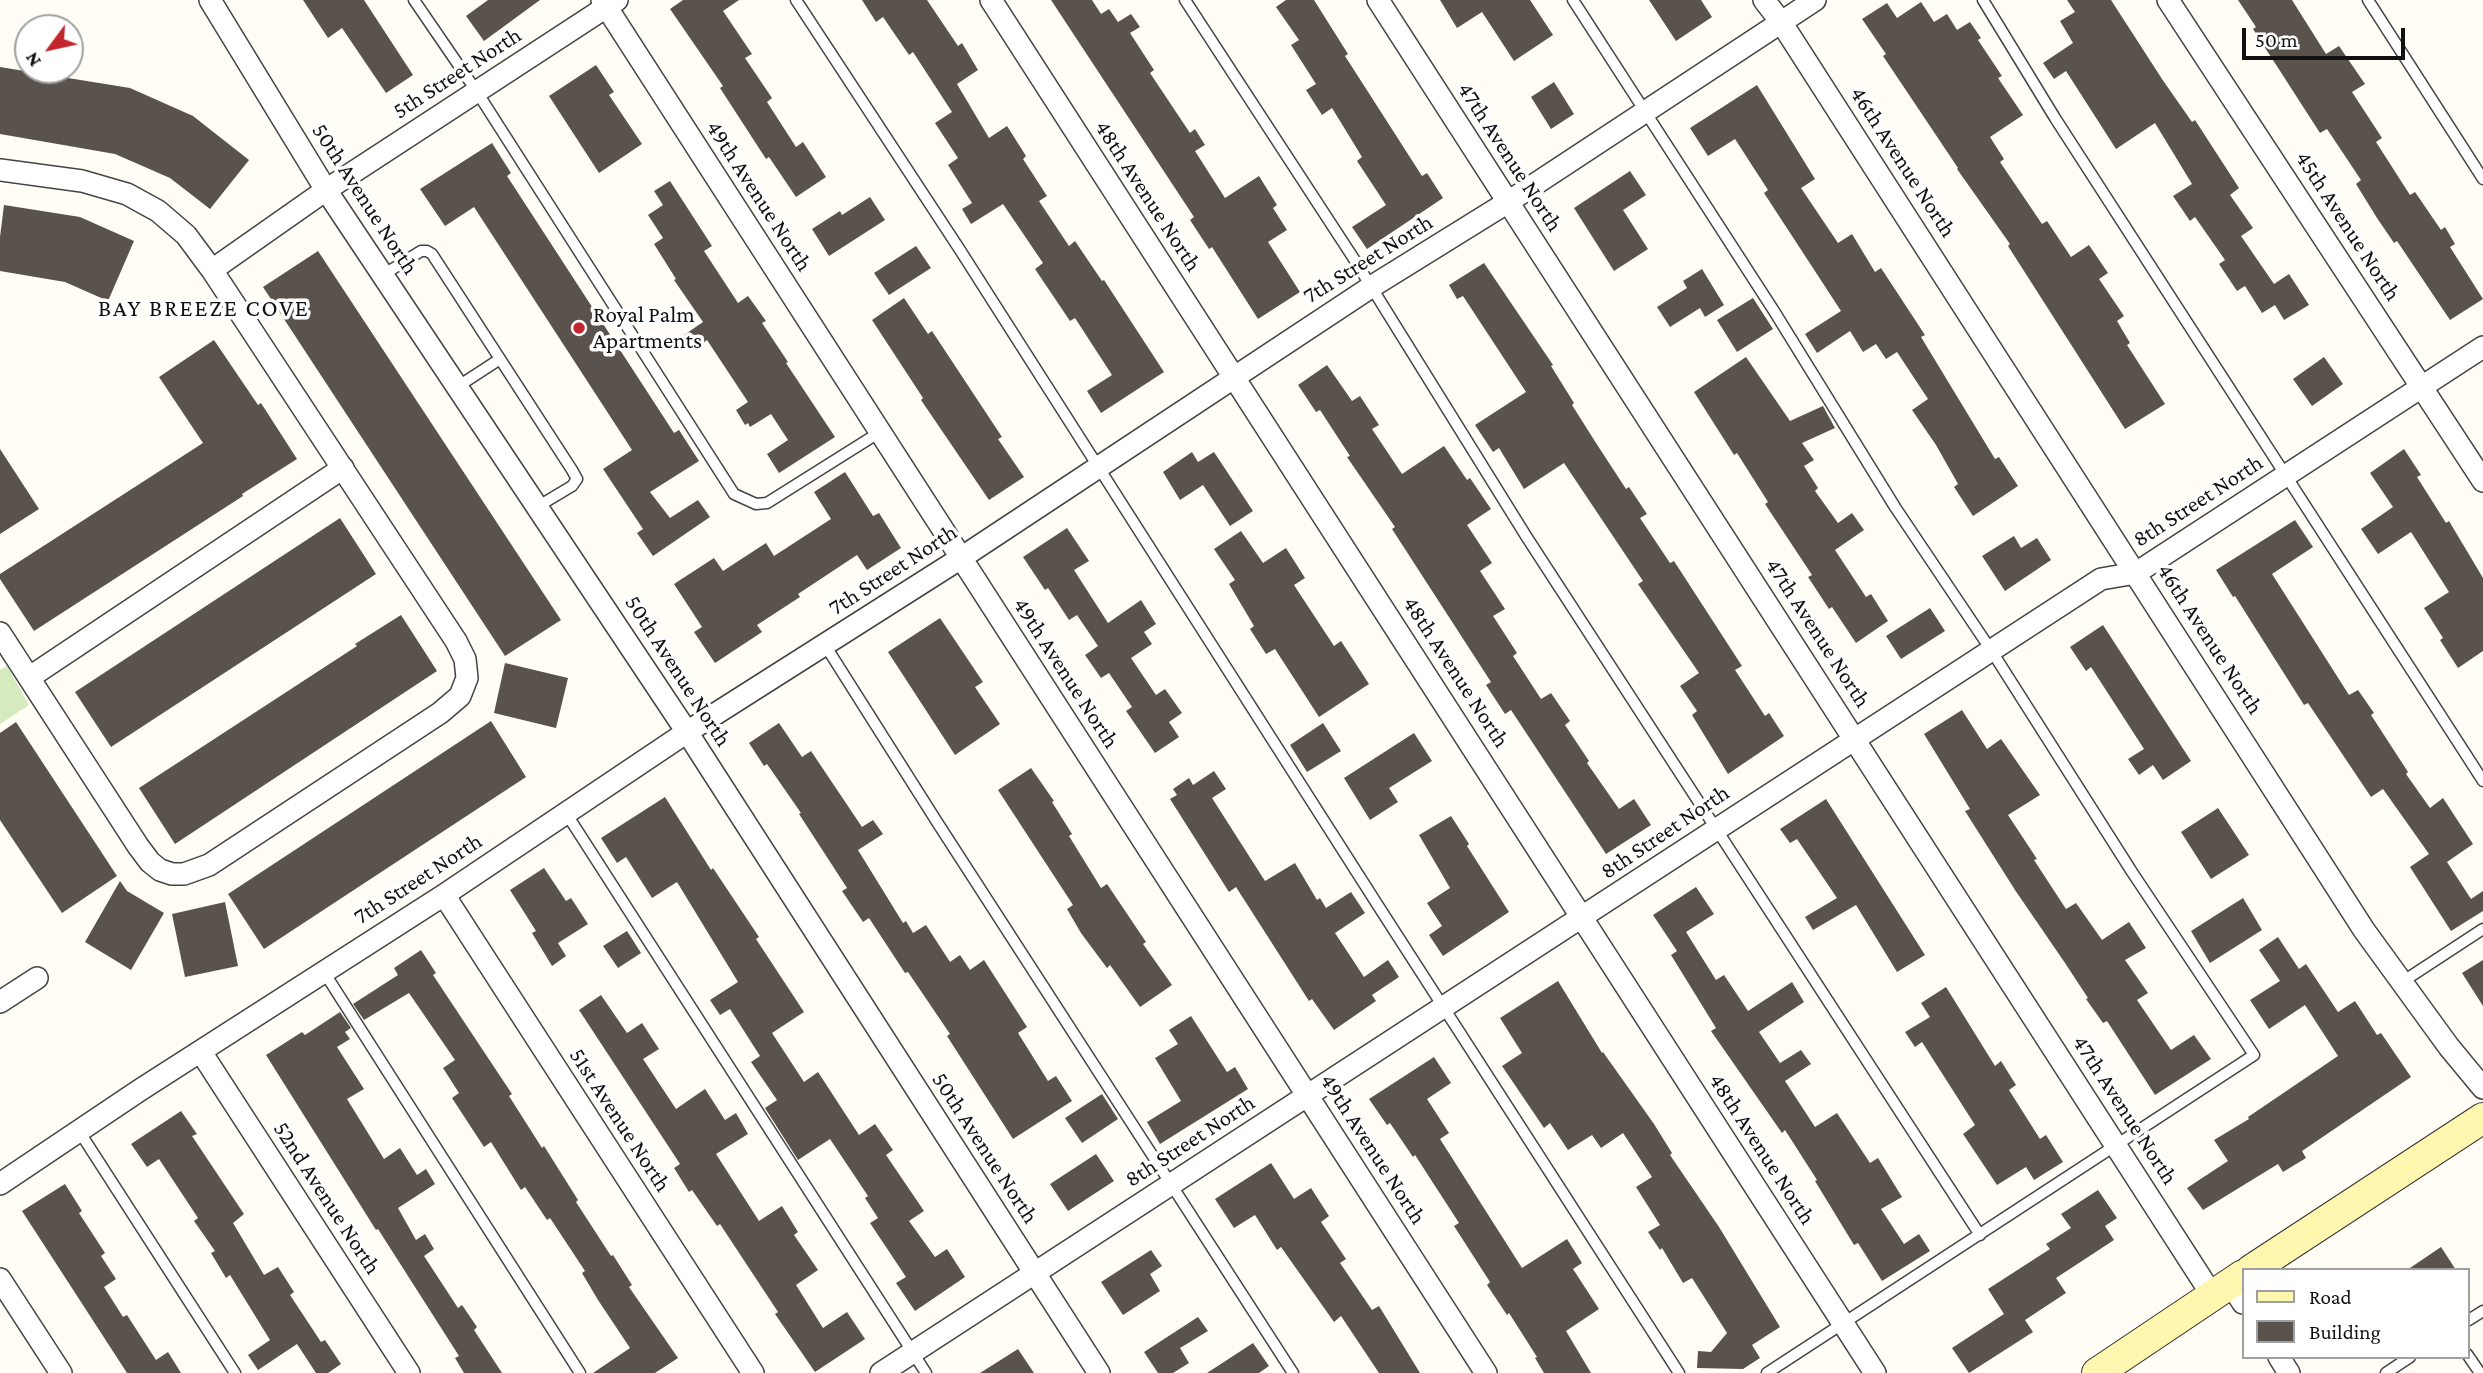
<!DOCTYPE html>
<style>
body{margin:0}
#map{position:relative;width:2483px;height:1373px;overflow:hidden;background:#fffdf5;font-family:"Crimson Pro",serif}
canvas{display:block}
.legend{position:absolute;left:2242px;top:1268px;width:228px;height:91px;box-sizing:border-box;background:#fff;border:2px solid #a0a0a0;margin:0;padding:9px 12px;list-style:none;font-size:21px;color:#111}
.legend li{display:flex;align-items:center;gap:14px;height:35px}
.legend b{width:35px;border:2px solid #a0a0a0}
.north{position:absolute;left:14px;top:14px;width:70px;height:70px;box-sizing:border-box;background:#fff;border:2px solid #a0a0a0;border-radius:50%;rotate:237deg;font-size:19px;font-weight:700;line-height:28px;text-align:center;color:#111}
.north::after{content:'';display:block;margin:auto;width:24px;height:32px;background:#c4262e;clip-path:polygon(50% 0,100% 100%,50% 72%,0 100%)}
.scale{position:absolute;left:2242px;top:28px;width:163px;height:32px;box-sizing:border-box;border:4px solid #111;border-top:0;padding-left:9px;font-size:21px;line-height:24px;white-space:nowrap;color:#111;-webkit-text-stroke:5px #fff;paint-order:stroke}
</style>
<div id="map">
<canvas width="2483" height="1373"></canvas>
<ul class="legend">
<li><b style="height:9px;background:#fff6b0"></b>Road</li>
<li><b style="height:19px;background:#5a524d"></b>Building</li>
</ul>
<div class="north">N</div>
<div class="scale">50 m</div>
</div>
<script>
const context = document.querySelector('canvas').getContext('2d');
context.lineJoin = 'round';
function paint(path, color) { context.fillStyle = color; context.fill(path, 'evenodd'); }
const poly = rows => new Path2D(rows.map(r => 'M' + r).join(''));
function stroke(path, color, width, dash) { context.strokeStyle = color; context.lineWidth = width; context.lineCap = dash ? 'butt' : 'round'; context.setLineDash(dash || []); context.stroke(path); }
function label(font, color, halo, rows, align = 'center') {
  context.font = font + ' "Crimson Pro",serif'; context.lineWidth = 7; context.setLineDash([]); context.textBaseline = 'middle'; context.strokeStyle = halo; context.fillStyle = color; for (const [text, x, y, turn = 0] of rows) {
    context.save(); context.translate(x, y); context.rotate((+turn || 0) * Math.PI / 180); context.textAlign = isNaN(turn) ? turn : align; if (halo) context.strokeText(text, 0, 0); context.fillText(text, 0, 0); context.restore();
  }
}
paint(poly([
 [7,666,29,705,0,724,0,670]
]), '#d5ebbd');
paint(poly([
 [303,0,364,0,413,75,386,93,342,28,328,38],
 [488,0,540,0,484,41,466,16],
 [683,0,739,0,723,11,752,54,745,58,772,98,767,102,796,147,803,142,826,177,796,197,769,157,766,159,720,88,723,86,670,9],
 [862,0,927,0,958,46,962,43,978,70,957,84,989,138,1007,126,1026,156,1023,159,1047,196,1039,201,1069,246,1075,241,1102,281,1104,280,1164,372,1101,413,1087,391,1112,375,1075,318,1070,321,1035,269,1043,263,1003,204,971,224,962,209,972,203,948,165,958,158,935,123,952,112,913,52,909,55,883,17,876,22],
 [1051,0,1092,0,1101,14,1109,9,1118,22,1131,14,1140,27,1130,33,1154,70,1150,73,1190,133,1195,129,1205,145,1195,151,1225,198,1259,176,1277,205,1273,208,1287,230,1268,242,1300,292,1258,319,1212,247,1209,249,1190,220,1194,217],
 [1286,0,1314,0,1348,54,1345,56,1422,176,1427,173,1443,198,1367,249,1352,227,1386,205,1357,161,1362,157,1332,108,1322,115,1306,90,1316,84,1291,45,1299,40,1276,7],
 [1440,0,1530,0,1553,35,1514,61,1482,12,1457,28],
 [1649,0,1701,0,1712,17,1676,41],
 [2067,0,2111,0,2162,79,2192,122,2195,120,2239,188,2230,195,2253,228,2241,236,2274,284,2289,274,2309,305,2284,320,2275,305,2262,313,2245,286,2237,291,2219,264,2225,260,2195,217,2190,221,2173,196,2192,184,2155,123,2116,149,2066,71,2054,79,2043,63,2073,43,2060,21,2075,12],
 [2238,0,2292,0,2326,54,2339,46,2365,84,2352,92,2382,138,2376,142,2410,195,2415,192,2441,230,2445,227,2455,244,2450,247,2483,299,2450,320,2397,241,2394,243,2377,218,2356,184,2361,180,2327,129,2320,133,2253,29,2256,27],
 [1921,2,1934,22,1947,14,1957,30,1970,22,1981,38,1978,40,2002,76,1998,78,2023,115,1990,137,2004,159,2000,162,2042,224,2047,221,2071,257,2089,245,2108,273,2099,279,2124,316,2117,321,2130,343,2127,345,2165,404,2125,429,2008,246,2010,244,1957,169,1958,168,1883,56,1886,54,1862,19,1887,3,1897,18],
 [596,65,614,92,609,95,642,144,599,173,549,96],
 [0,67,130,88,193,116,249,160,210,209,170,178,115,154,0,134],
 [1554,82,1574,114,1551,129,1531,97],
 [1757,85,1815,179,1801,188,1838,243,1852,234,1875,272,1881,268,1925,335,1921,337,1995,459,1999,457,2018,486,1973,516,1954,487,1958,484,1936,445,1912,410,1928,399,1897,352,1886,359,1876,344,1863,352,1850,331,1817,353,1805,334,1841,311,1764,193,1768,190,1735,139,1708,156,1690,128],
 [492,143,511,173,507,176,674,433,679,430,699,461,650,492,670,518,698,500,710,517,653,556,637,533,643,529,603,469,632,450,474,207,445,226,420,189],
 [1630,171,1646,195,1623,210,1648,249,1614,271,1574,208],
 [670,181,712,246,704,251,738,303,748,296,766,321,762,323,788,362,786,363,835,437,779,473,767,454,788,440,771,414,750,427,748,423,745,425,736,410,748,402,707,340,694,350,684,335,703,322,674,280,676,279,654,244,663,238,648,215,663,205,654,191],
 [870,197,885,220,829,256,812,229,840,211,842,215],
 [4,205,80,217,134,241,108,301,65,282,0,271,0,237],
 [916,246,931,268,889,295,874,273],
 [318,251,561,620,505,656,263,287],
 [1484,263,1553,365,1551,366,1574,403,1572,405,1596,443,1626,489,1629,487,1647,514,1640,518,1670,563,1674,561,1742,666,1735,670,1765,716,1769,713,1784,736,1728,774,1692,715,1697,711,1680,686,1699,673,1638,584,1643,581,1564,463,1524,489,1499,448,1493,452,1475,425,1526,392,1463,296,1457,299,1449,285],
 [1702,269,1724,305,1705,317,1700,308,1670,327,1657,307,1687,288,1683,281],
 [904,298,928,334,932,331,1002,437,998,439,1024,477,989,500,921,400,923,398,872,320],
 [1753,298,1773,329,1737,352,1717,320],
 [214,340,258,405,261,403,297,459,242,494,243,496,34,631,0,579,0,574,203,443,159,377],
 [1746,357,1790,421,1823,406,1835,428,1802,443,1814,460,1804,466,1818,488,1815,491,1838,523,1852,513,1864,530,1835,550,1866,597,1871,594,1888,621,1856,643,1832,607,1829,609,1808,577,1812,575,1765,504,1768,502,1737,453,1734,455,1694,392],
 [2324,357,2343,384,2312,406,2293,379],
 [1327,365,1352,401,1360,396,1379,425,1372,429,1402,474,1444,446,1467,480,1470,478,1491,509,1467,525,1492,563,1480,571,1505,609,1493,616,1517,653,1513,656,1541,699,1551,693,1570,721,1565,725,1589,761,1587,763,1619,809,1634,799,1651,825,1606,854,1511,710,1505,714,1486,685,1491,682,1392,529,1395,527,1347,457,1350,456,1320,410,1316,412,1298,385],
 [0,449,39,509,0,534],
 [2404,449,2421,475,2417,477,2446,523,2449,521,2483,578,2483,651,2458,668,2440,640,2443,638,2424,608,2449,592,2411,532,2378,554,2361,529,2393,507,2370,473],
 [1192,452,1198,462,1214,452,1253,511,1230,526,1203,485,1180,500,1163,472],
 [845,472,873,516,879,513,901,548,867,570,857,555,798,594,800,597,757,625,762,632,715,663,694,632,702,627,674,584,714,558,723,571,766,543,774,556,831,519,814,492],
 [340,518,376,574,111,747,75,692],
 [2295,520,2313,547,2272,574,2349,695,2358,690,2374,713,2371,715,2408,772,2406,774,2430,808,2443,798,2473,844,2447,862,2471,899,2483,891,2483,911,2451,931,2410,867,2429,854,2383,789,2371,797,2308,703,2304,705,2235,596,2233,597,2216,570],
 [1067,528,1089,561,1074,570,1108,623,1141,600,1156,624,1144,632,1152,644,1131,658,1156,695,1165,689,1182,713,1169,722,1179,737,1155,753,1126,711,1132,707,1109,673,1101,678,1085,655,1098,646,1077,615,1069,620,1048,588,1045,590,1023,557],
 [1241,531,1263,563,1286,548,1305,578,1294,585,1334,646,1341,641,1369,684,1319,717,1275,649,1266,654,1250,629,1254,626,1229,584,1235,580,1214,549],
 [2014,536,2021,548,2037,538,2051,560,2005,591,1982,556],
 [1930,608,1945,631,1901,659,1886,636],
 [401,615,437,671,175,844,139,788,357,646,355,644],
 [940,618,983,682,975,687,1000,724,955,755,888,652],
 [2103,625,2191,761,2163,780,2153,765,2139,775,2128,759,2144,749,2091,667,2086,671,2070,647],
 [505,663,568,678,556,728,494,713],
 [1962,710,1987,749,2001,739,2040,795,2008,815,2037,859,2034,860,2066,909,2076,903,2102,940,2129,922,2146,948,2125,960,2148,993,2137,1000,2171,1050,2194,1035,2211,1059,2155,1095,2107,1021,2103,1023,2086,999,2088,998,2065,963,2015,890,1965,811,1970,809,1924,734],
 [491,721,526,777,264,949,228,894],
 [16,722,117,876,62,913,0,820,0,733],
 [779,723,802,757,811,751,862,827,873,820,883,834,858,850,903,923,906,921,913,933,926,925,950,962,960,955,970,970,984,960,1027,1027,1018,1033,1048,1081,1056,1076,1072,1101,1013,1139,947,1036,950,1034,908,972,905,973,869,918,863,922,842,891,847,888,799,814,801,813,767,764,764,766,749,743],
 [1323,723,1341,751,1307,772,1290,745],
 [1414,733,1432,761,1389,788,1398,802,1370,820,1344,778],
 [1031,768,1054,801,1052,802,1072,834,1069,836,1101,888,1107,884,1146,942,1143,944,1172,985,1140,1007,1110,965,1107,968,1081,933,1067,909,1073,905,998,790],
 [1214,771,1226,789,1212,798,1265,881,1295,863,1317,900,1320,898,1326,908,1351,892,1365,913,1335,933,1364,977,1388,960,1399,977,1372,995,1376,1001,1334,1030,1312,999,1309,1001,1236,887,1229,892,1170,799,1177,795,1173,789,1189,778,1193,785],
 [665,797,711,870,713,868,759,937,756,939,804,1012,772,1033,804,1082,818,1072,859,1135,875,1124,893,1150,886,1155,924,1211,909,1221,935,1257,947,1249,965,1277,915,1311,896,1283,906,1277,870,1223,878,1218,865,1198,868,1196,830,1139,798,1160,765,1108,777,1100,751,1062,760,1056,730,1009,720,1015,710,1000,738,982,677,882,652,898,626,857,617,863,601,838],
 [1826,799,1925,955,1897,972,1856,905,1813,930,1805,917,1837,898,1797,839,1790,843,1780,829],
 [2218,808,2249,855,2211,879,2181,832],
 [1451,816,1469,844,1467,846,1509,912,1443,956,1429,935,1442,926,1427,903,1450,888,1419,835],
 [544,868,566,901,571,898,588,924,558,943,566,956,552,966,532,933,536,931,510,890],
 [120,881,127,891,164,913,131,970,85,942],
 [1696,887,1714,914,1686,932,1716,980,1724,975,1748,1011,1792,982,1804,1002,1759,1032,1780,1063,1801,1050,1811,1064,1785,1081,1815,1127,1837,1113,1870,1163,1878,1158,1902,1197,1881,1209,1904,1244,1919,1234,1930,1251,1882,1281,1858,1243,1854,1245,1815,1181,1817,1180,1785,1130,1782,1133,1711,1031,1716,1028,1671,955,1677,951,1653,915],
 [2243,898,2262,930,2210,963,2191,931],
 [225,902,238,966,185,977,172,914],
 [627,931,641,953,618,968,603,946],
 [2278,937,2299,969,2306,964,2338,1012,2355,1001,2377,1035,2381,1033,2411,1077,2302,1151,2306,1158,2283,1172,2278,1164,2203,1210,2187,1188,2228,1161,2214,1140,2249,1119,2248,1117,2338,1056,2305,1005,2269,1029,2250,1000,2280,981,2259,950],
 [421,950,436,973,433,975,512,1094,509,1096,542,1148,544,1146,578,1200,576,1202,611,1256,613,1255,632,1285,629,1287,678,1358,655,1373,593,1373,630,1348,598,1300,582,1273,585,1271,550,1218,547,1220,525,1187,521,1190,491,1142,484,1147,452,1098,459,1093,443,1068,455,1060,409,993,364,1020,353,1004,398,975,394,968],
 [2483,960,2483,1006,2462,973],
 [1558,981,1602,1053,1603,1052,1654,1124,1672,1153,1670,1155,1719,1227,1780,1327,1752,1345,1760,1358,1743,1369,1697,1368,1698,1351,1711,1352,1727,1333,1692,1278,1683,1283,1662,1248,1660,1250,1648,1232,1660,1225,1636,1187,1652,1177,1623,1133,1601,1148,1592,1135,1568,1150,1550,1123,1544,1128,1502,1066,1522,1053,1500,1018],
 [1946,987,1995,1066,2001,1061,2016,1085,2009,1090,2040,1139,2046,1135,2063,1162,2034,1180,2026,1167,1997,1185,1963,1134,1975,1125,1922,1042,1915,1047,1905,1032,1930,1017,1921,1003],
 [601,995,627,1033,642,1023,659,1049,643,1059,676,1109,705,1089,725,1120,736,1113,748,1134,716,1154,759,1221,782,1206,798,1232,794,1235,818,1270,796,1285,823,1328,847,1312,865,1339,815,1372,775,1314,778,1312,720,1224,717,1226,692,1190,689,1192,674,1168,680,1164,579,1010],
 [340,1012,351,1028,345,1032,350,1039,337,1047,364,1089,347,1099,384,1159,400,1148,417,1175,426,1169,435,1184,398,1208,416,1240,425,1234,434,1249,424,1256,458,1308,462,1305,477,1327,474,1330,502,1373,464,1373,455,1358,459,1356,378,1229,376,1230,266,1055,302,1032,305,1035],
 [1191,1016,1227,1072,1235,1067,1248,1089,1160,1144,1147,1122,1181,1101,1155,1058,1178,1044,1169,1030],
 [1434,1057,1451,1083,1427,1099,1449,1133,1440,1139,1522,1268,1567,1239,1582,1263,1573,1269,1599,1309,1566,1331,1591,1373,1544,1373,1535,1358,1537,1357,1509,1313,1507,1315,1487,1285,1490,1282,1454,1226,1459,1223,1415,1155,1413,1157,1390,1123,1387,1125,1369,1099],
 [1102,1094,1118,1119,1082,1143,1065,1118],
 [181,1111,197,1134,192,1136,244,1214,233,1223,264,1275,278,1267,294,1292,290,1295,321,1342,325,1340,341,1364,328,1373,316,1373,297,1344,258,1370,248,1355,270,1340,230,1275,226,1278,211,1253,215,1251,194,1221,198,1218,159,1159,147,1167,131,1144],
 [1096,1154,1114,1181,1068,1211,1050,1184],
 [1271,1163,1294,1199,1311,1188,1329,1216,1321,1222,1346,1259,1340,1263,1372,1310,1379,1306,1420,1373,1379,1373,1341,1316,1334,1322,1281,1247,1277,1250,1255,1215,1234,1228,1215,1199],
 [65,1184,82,1211,79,1213,105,1253,101,1256,116,1279,104,1287,123,1317,127,1315,156,1360,168,1352,181,1373,127,1373,22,1211],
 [2098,1190,2117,1218,2105,1226,2114,1240,2056,1278,2066,1293,2025,1320,2033,1332,1969,1373,1952,1348,2004,1314,1988,1289,2050,1249,2046,1244,2071,1228,2061,1214],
 [2441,1247,2456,1270,2407,1270],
 [1151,1250,1162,1266,1150,1274,1160,1291,1123,1315,1101,1282],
 [1198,1317,1208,1331,1180,1348,1189,1363,1173,1373,1158,1373,1144,1352],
 [1253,1343,1269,1366,1259,1373,1207,1373],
 [1018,1349,1034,1373,980,1373]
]), '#5a524d');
const service = poly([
 [414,0,477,92,734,494,756,504,767,503,880,432],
 [796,0,960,250,1377,904,1679,1373],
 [1185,0,1354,259,1526,536,1980,1235],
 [1573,0,1774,311,1895,507,1991,650,2132,872,2254,1055,1767,1373],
 [1983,0,2055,118,2483,781],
 [2368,0,2483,179],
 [383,275,421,251,427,251,432,254,572,470,577,479,572,486,537,507],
 [457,387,500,359],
 [825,645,937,822,1293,1373],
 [566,813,926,1373],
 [324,972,580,1373],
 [2402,982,2483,929],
 [79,1131,235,1373],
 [2467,1321,2483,1311],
 [2467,1354,2480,1373],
 [2386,1373,2410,1357]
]);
const minor = poly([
 [210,0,326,190,687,732,1099,1373],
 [602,0,1486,1373],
 [991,0,1875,1373],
 [1378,0,2212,1295],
 [1764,0,1781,22,2364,930,2449,1047,2483,1088],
 [2168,0,2483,481],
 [0,170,82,181,127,194,158,211,186,235,212,270,456,641,465,659,467,678,460,696,440,713,209,865,184,874,172,874,160,870,150,862,138,846,0,633],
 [212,270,326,190,617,0],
 [30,677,343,468],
 [444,895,753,1373],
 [0,1002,37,978],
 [201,1052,409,1373],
 [0,1184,140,1090,444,895,687,732,961,558,1371,287,1508,202,1815,0],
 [0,1279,61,1373],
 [2230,1283,2243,1303],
 [2279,1357,2289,1373],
 [881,1373,2101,579,2136,573,2483,347]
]);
const secondary = poly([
 [2251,1270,2483,1118],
 [2097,1373,2243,1275]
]);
stroke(service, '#444', 13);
stroke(minor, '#444', 24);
stroke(secondary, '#333', 32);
stroke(service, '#fff', 10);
stroke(minor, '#fff', 21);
stroke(secondary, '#fff6b0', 30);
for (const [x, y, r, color] of [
 [579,328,7,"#c4262e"]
]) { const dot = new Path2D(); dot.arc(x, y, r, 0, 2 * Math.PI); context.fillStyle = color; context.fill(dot); stroke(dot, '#fff', 2.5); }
label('23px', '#111', '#fff', [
 ["5th Street North",457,73,-33],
 ["47th Avenue North",1510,157,57],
 ["46th Avenue North",1903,162,57],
 ["49th Avenue North",759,196,57],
 ["48th Avenue North",1148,196,57],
 ["50th Avenue North",365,199,57],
 ["45th Avenue North",2348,226,57],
 ["7th Street North",1368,259,-32],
 ["8th Street North",2198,501,-33],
 ["7th Street North",893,570,-33],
 ["47th Avenue North",1818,633,57],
 ["46th Avenue North",2210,639,57],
 ["50th Avenue North",678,671,57],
 ["48th Avenue North",1456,672,57],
 ["49th Avenue North",1066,673,57],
 ["8th Street North",1665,832,-34],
 ["7th Street North",418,879,-33],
 ["47th Avenue North",2125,1110,57],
 ["51st Avenue North",620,1120,57],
 ["8th Street North",1190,1141,-33],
 ["50th Avenue North",985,1148,57],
 ["49th Avenue North",1373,1149,57],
 ["48th Avenue North",1762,1149,57],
 ["52nd Avenue North",327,1198,57]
]);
label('23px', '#111', '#fff', [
 ["Royal Palm",593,315],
 ["Apartments",593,341]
], 'left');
context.letterSpacing = '2px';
label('24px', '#111', '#fff', [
 ["BAY BREEZE COVE",204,309]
]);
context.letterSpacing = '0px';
</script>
